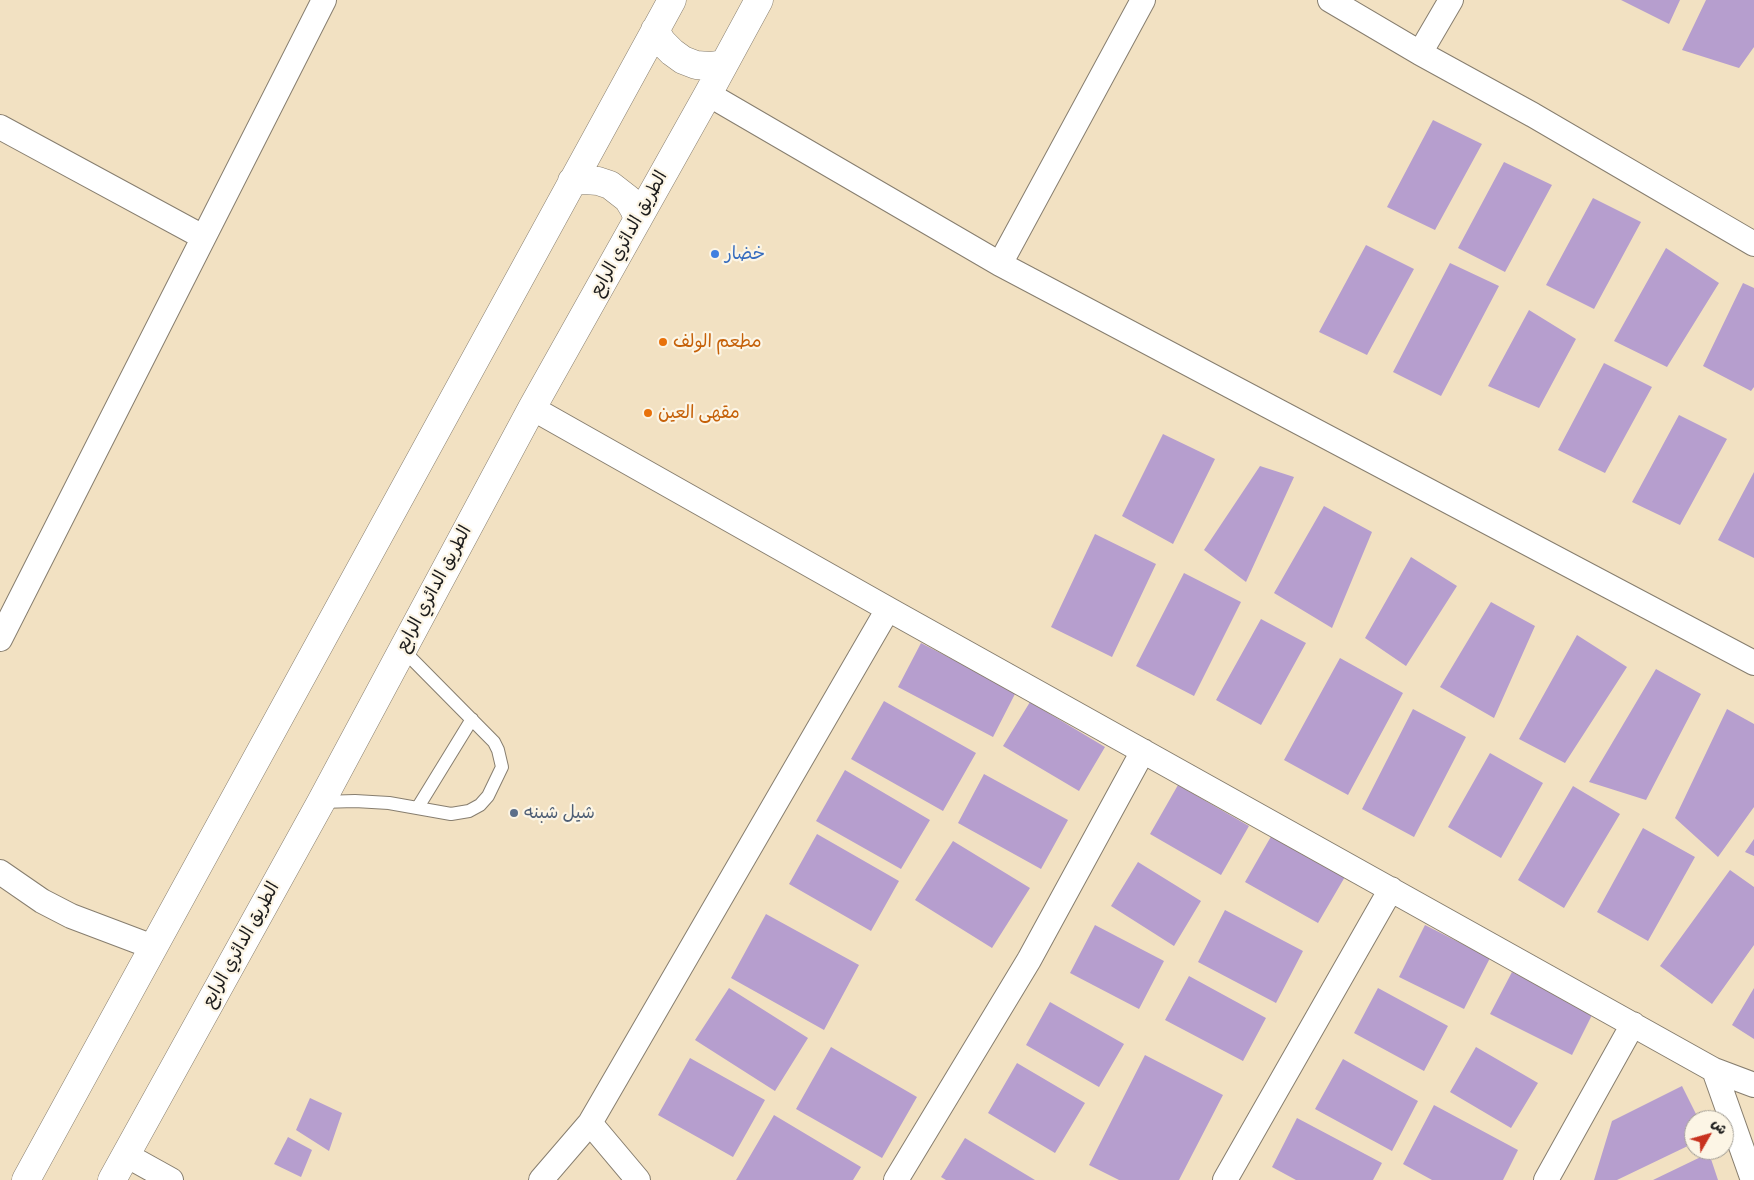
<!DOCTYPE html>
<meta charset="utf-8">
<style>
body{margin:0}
#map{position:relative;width:1754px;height:1180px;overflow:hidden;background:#f2e1c2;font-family:"Patrick Hand","Playpen Sans Arabic",sans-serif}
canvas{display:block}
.north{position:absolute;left:1684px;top:1110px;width:50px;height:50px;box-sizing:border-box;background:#fcf5e5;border:1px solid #a29e95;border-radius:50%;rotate:52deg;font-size:14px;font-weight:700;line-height:20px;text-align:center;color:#1c1c1c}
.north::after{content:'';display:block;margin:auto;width:18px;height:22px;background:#c8321e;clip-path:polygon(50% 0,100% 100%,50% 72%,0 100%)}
</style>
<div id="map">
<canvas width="1754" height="1180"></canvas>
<div class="north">ش</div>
</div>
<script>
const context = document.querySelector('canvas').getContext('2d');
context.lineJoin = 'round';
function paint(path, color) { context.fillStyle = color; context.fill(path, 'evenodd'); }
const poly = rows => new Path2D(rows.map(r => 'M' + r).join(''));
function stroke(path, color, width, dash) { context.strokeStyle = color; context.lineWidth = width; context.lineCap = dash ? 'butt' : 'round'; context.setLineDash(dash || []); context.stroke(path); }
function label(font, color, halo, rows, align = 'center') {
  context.font = font + ' "Patrick Hand","Playpen Sans Arabic",sans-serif'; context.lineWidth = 4.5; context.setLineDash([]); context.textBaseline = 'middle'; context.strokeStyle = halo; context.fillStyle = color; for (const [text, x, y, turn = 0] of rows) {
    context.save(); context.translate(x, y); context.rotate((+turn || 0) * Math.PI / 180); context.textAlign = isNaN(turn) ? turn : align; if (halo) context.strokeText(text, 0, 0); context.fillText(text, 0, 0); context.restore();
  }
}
paint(poly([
 [1621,0,1680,0,1669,24],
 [1706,0,1754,0,1754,47,1739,68,1682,50],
 [1433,120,1482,144,1435,230,1387,207],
 [1504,162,1552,185,1505,272,1458,248],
 [1593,198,1641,222,1594,309,1546,285],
 [1366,245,1414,269,1367,355,1319,332],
 [1666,248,1719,283,1667,367,1614,341],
 [1450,263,1499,286,1441,396,1393,372],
 [1743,283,1754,288,1754,387,1751,391,1703,366],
 [1529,310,1576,339,1539,408,1488,386],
 [1604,363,1652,387,1605,473,1558,450],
 [1679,415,1727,439,1680,525,1632,502],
 [1163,434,1215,459,1173,544,1122,516],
 [1260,466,1294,477,1246,582,1204,550],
 [1754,472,1754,558,1718,540],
 [1324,506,1372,532,1332,628,1274,593],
 [1095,534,1156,564,1112,657,1051,627],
 [1411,557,1457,586,1406,666,1365,638],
 [1184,573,1241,602,1194,696,1136,666],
 [1491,602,1535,626,1494,718,1440,687],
 [1261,619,1306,643,1261,725,1216,700],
 [1577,635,1627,667,1565,763,1519,739],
 [921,643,1016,692,993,737,898,687],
 [1340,658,1403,693,1348,795,1284,760],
 [1656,669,1701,694,1646,800,1589,782],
 [884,701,976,753,943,811,851,759],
 [1030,702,1105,747,1079,791,1003,746],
 [1413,709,1466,737,1414,837,1362,809],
 [1727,709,1754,724,1754,807,1718,857,1675,818],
 [1490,753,1543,783,1501,858,1448,827],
 [845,770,930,820,901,869,816,821],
 [984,774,1068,820,1041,869,958,823],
 [1178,785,1249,826,1221,875,1150,834],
 [1573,786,1620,814,1564,908,1518,880],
 [1643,828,1695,857,1648,941,1597,912],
 [1273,833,1346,875,1318,923,1245,882],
 [817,834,899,881,871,931,789,884],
 [1754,839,1754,856,1745,852],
 [953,841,1030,888,992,948,915,900],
 [1138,862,1201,901,1174,946,1111,906],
 [1730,870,1754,887,1754,945,1712,1004,1660,966],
 [1225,910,1303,951,1276,1003,1198,962],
 [766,914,859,965,824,1030,731,978],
 [1095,925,1164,961,1139,1009,1070,973],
 [1425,925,1490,958,1464,1009,1399,977],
 [1512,972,1593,1013,1572,1055,1490,1014],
 [1189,976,1266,1018,1243,1061,1165,1020],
 [729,988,808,1038,775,1091,695,1040],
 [1378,988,1448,1026,1424,1071,1354,1033],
 [1754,988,1754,1039,1732,1025],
 [1050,1002,1124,1044,1099,1087,1026,1045],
 [831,1047,917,1097,882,1158,796,1109],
 [1476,1047,1538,1083,1511,1128,1450,1092],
 [1145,1055,1223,1095,1179,1180,1119,1180,1089,1165],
 [690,1058,765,1100,733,1157,658,1115],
 [1343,1059,1418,1101,1392,1151,1315,1109],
 [1017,1063,1085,1103,1055,1153,988,1113],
 [1682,1086,1699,1120,1694,1120,1694,1143,1617,1180,1594,1180,1612,1121],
 [310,1098,342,1113,329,1151,296,1130],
 [1434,1105,1518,1150,1503,1180,1432,1180,1403,1164],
 [774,1115,861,1167,853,1180,736,1180],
 [1297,1118,1382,1163,1373,1180,1296,1180,1272,1167],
 [288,1137,312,1150,301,1177,274,1164],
 [965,1138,1035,1180,946,1180,941,1177],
 [1709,1153,1718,1180,1653,1180]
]), '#b69ece');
const service = poly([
 [321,802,355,801,389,803,451,814,469,811,480,805,488,796,502,767,498,750,494,742,402,649],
 [418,807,472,719]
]);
const minor = poly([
 [1330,0,1420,53,1533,115,1754,244],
 [1420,53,1451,0],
 [708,94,1000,264,1754,663],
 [0,127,203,237],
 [1000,264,1143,0],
 [532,408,888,609,590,1123,638,1180],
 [888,609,1714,1070,1754,1085],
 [0,639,324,0],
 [0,872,42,901,71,916,153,947],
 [1714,1070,1753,1180],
 [126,1155,171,1180],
 [541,1180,590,1123],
 [896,1180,1029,960,1143,751],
 [1225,1180,1391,889],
 [1546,1180,1633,1024]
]);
const primary = poly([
 [655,30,662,42,672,52,683,60,696,65,710,66,724,64],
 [572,181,585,180,598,181,610,185,628,199,634,209,638,219],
 [26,1180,672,0],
 [112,1180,321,802,532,408,708,94,759,0]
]);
stroke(service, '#877e6f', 14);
stroke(minor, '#877e6f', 26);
stroke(primary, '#877e6f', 29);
stroke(service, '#fff', 12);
stroke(minor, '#fff', 24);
stroke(primary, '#fff', 28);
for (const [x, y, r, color] of [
 [715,254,5,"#3f7fe0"],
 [663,342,5,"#e8710a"],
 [648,413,5,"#e8710a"],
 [514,813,5,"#5c6f8a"]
]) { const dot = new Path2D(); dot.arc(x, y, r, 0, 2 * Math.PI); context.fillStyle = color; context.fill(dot); stroke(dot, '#fcf5e5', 2); }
label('18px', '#1c1c1c', '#fcf5e5', [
 ["الطريق الدائري الرابع",629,234,-61],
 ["الطريق الدائري الرابع",434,589,-62],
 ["الطريق الدائري الرابع",241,945,-61]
]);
label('18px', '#366cbe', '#fcf5e5', [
 ["خضار",725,254]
], 'left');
label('18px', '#c56008', '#fcf5e5', [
 ["مطعم الولف",673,342],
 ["مقهى العين",658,413]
], 'left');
label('18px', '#4e5e75', '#fcf5e5', [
 ["شيل شبنه",524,813]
], 'left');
</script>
